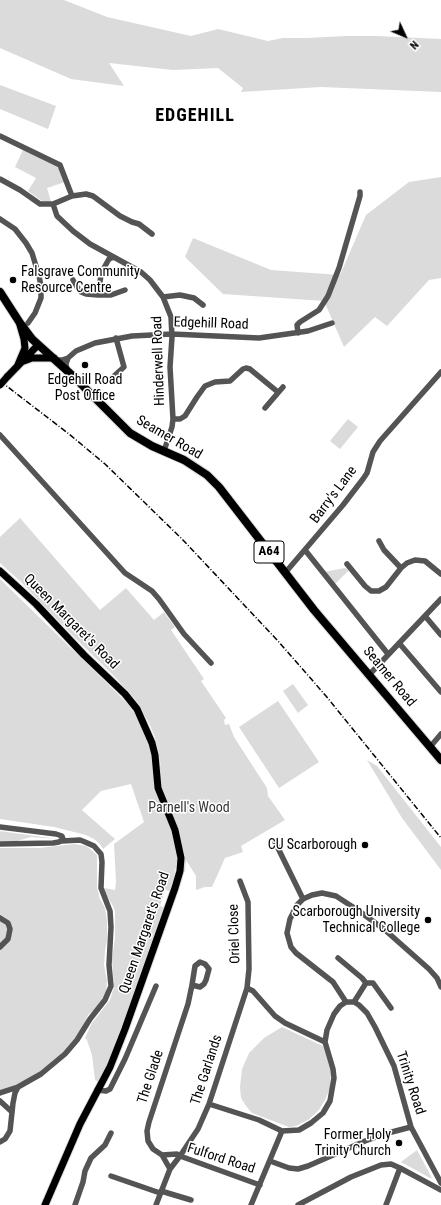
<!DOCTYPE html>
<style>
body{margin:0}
#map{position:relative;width:441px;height:1205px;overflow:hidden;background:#fff;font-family:"Roboto Condensed",sans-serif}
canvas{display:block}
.north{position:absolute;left:385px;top:16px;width:40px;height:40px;-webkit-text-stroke:3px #fff;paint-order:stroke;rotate:134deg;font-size:11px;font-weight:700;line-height:16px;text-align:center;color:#000}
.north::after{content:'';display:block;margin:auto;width:14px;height:18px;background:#000;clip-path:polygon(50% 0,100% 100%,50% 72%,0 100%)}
</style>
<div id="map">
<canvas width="441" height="1205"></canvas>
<div class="north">N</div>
</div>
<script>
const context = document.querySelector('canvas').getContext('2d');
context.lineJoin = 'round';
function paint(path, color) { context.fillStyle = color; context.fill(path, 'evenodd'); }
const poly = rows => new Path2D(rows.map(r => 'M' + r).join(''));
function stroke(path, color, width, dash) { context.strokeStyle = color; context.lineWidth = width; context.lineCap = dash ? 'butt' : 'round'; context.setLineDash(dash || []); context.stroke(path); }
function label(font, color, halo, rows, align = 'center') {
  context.font = font + ' "Roboto Condensed",sans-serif'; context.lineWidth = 3; context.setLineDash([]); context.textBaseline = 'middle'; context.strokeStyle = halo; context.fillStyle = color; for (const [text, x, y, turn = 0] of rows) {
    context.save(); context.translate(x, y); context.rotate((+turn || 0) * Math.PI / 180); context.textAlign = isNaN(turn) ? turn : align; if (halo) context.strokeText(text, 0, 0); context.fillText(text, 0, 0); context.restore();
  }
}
paint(poly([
 [0,0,64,0,107,17,191,36,218,29,268,41,283,38,307,38,346,36,377,36,441,39,441,92,321,87,241,92,243,88,218,68,173,70,109,63,124,86,71,79,0,48],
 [0,85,56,106,48,129,0,109],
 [23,150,59,167,65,182,47,188,51,202,42,201,28,191,36,178,15,167],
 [441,177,441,278,429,280,387,326,375,317,344,347,324,301,223,294,185,257,193,238,271,270,340,275,366,215,409,182],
 [348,419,358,427,340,449,330,441],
 [20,518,100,610,126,588,154,620,164,612,175,627,171,630,204,679,201,681,226,718,224,720,225,725,229,724,234,737,267,788,268,796,285,820,241,846,243,852,225,858,212,887,205,887,196,890,196,876,186,860,185,872,175,868,174,882,170,891,165,890,160,906,163,907,165,906,144,970,110,1060,98,1082,95,1080,92,1055,87,1040,85,1038,92,1023,110,1000,114,987,112,960,115,938,115,911,113,906,106,895,104,888,115,890,116,882,114,844,144,822,131,784,101,791,82,810,115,839,103,849,100,844,94,839,86,835,54,827,0,819,0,579,120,696,130,707,140,722,149,744,153,766,161,766,155,737,149,723,135,699,116,678,72,635,21,582,0,563,0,537],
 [345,568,349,570,335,584,324,572],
 [293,684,308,705,298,713,283,691],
 [278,701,319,762,279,788,239,727],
 [367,760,377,766,441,847,441,870,402,818],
 [0,831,57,839,31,837,17,841,0,841],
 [75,844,86,846,89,848,97,855,97,888,100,899,105,908,107,921,107,940,105,951,104,965,107,981,106,993,99,1005,88,1015,81,1030,74,1041,58,1058,42,1071,19,1084,0,1091,0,848,39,848],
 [282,1027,323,1046,331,1069,330,1088,325,1100,319,1110,308,1120,296,1126,289,1127,252,1113,246,1106,241,1098,240,1087,242,1069,249,1053,264,1038],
 [417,1150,432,1178,430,1178,401,1162]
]), '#dbdbdb');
const major = poly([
 [24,361,32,358,54,358],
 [17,367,25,348,24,339,20,325],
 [7,377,38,345],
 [0,571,36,604,84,655,125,694,137,709,152,743,155,755,158,788,175,830,181,858,180,871,175,888,125,1029,110,1067,80,1124,45,1205]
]);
const highway = poly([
 [0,292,20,323,32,339,74,377,130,433,152,446,184,460,207,475,219,487,314,610,441,760]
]);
stroke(major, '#dbdbdb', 9);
stroke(highway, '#dbdbdb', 10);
stroke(poly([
 [0,136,60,165,72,196],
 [0,179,20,190,40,204,53,204,72,196,86,194,93,196,120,216,132,222,139,224,152,234],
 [53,204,57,216,73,231,90,244,141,272,150,280,163,297,171,317,172,337,170,367,173,419,172,427,164,451],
 [0,219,15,229,26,243,32,253,39,276,41,286,41,298,35,313,28,323],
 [114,257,109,259,105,266,101,275,98,295,111,295,125,290],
 [73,280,77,287,81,292,86,294,98,295],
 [163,297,180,295,194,298,203,305],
 [298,333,297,325,300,322,319,310,328,296,339,268,360,196,360,192],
 [68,358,76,351,95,343,132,336,172,334,259,338,308,331,332,323],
 [56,360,62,360,68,358,66,364,67,370],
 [114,376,124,367,116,338],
 [265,408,283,387],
 [173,419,180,419,185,416,197,397,205,386,215,382,230,381,243,369,246,368,250,369,278,392],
 [0,435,125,573,152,591,159,599,184,634,211,663],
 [379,541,384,550,401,568],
 [305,550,388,654],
 [347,564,365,586,371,591,379,591,386,587,401,568,407,563,415,560,425,561,441,574],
 [285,573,343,505,363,479,367,473,373,452,380,441,441,372],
 [425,616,441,635],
 [399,643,441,692],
 [369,675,441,599],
 [430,747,441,734],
 [0,827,56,834,62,836,63,839,59,842,53,843,0,844],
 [275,842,303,899],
 [0,918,8,923,10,929,8,939,0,947],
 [338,958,362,978,366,983],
 [192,985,195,966,200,962,205,964,209,969,206,980,204,984,200,987,192,985,188,1004,149,1122,147,1131,148,1141,153,1149,162,1155,177,1154,180,1156,198,1129,209,1104,247,988,249,969,248,902,240,881],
 [247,988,253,991,275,1016,285,1023,325,1042],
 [346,1002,333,982,296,953,291,947,287,933,290,919,297,905,303,899,312,895,322,893,336,896,359,911,385,930,429,969,437,978,441,987],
 [346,1002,354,1002,359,1005,367,1013,375,1027,394,1066,411,1127,441,1183],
 [354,1002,366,983,373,983,391,1008],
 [97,1090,106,1091,110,1089,125,1059,156,986],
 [0,1093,18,1087],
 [0,1101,12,1112],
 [209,1104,259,1120,282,1131,299,1130,311,1123,323,1113,330,1101,334,1078,333,1069,325,1042,327,1030,334,1014,340,1006,346,1002],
 [0,1142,5,1139,10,1131,13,1103,15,1093,18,1087,41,1074,65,1054,77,1040,90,1019,105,1000,111,986,109,965,111,927,110,911,101,888,102,862,101,854,94,846,85,842,80,840,62,841],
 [162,1155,170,1169],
 [270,1161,289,1168,298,1169,308,1166,365,1141,388,1133,411,1127],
 [111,1176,160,1193],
 [161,1191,191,1200],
 [75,1205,83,1182,85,1171,91,1158,105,1145,111,1133],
 [156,1205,170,1169,180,1156,260,1185],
 [251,1205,282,1131],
 [298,1205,351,1177,381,1165,391,1164,400,1168,441,1190],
 [386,1205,400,1168]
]), '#545454', 5.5);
stroke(major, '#000', 7);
stroke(highway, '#000', 8);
stroke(poly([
 [0,381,69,434,105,464,182,539,278,641,326,696,441,838]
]), '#000', 1.5, [6, 2, 1, 2]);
const majorBridge = poly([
 [0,385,7,377]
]);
stroke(majorBridge, '#dbdbdb', 9, []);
stroke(majorBridge, '#000', 7);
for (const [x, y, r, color] of [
 [13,280,4,"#000"],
 [85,365,4,"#000"],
 [365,845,4,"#000"],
 [428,920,4,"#000"],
 [399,1143,4,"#000"]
]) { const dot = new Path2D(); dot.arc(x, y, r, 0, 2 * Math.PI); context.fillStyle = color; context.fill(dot); stroke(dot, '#fff', 1.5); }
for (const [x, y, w] of [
 [269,552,30]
]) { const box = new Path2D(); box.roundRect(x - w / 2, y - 11, w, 22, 3); context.fillStyle = '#fff'; context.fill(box); stroke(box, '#000', 1); }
label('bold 13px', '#000', null, [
 ["A64",269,552]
]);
label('14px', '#000', '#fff', [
 ["Falsgrave Community",21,272,"left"],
 ["Resource Centre",21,288,"left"],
 ["Edgehill Road",85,380,"center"],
 ["Post Office",85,396,"center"],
 ["CU Scarborough",357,845],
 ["Scarborough University",420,912],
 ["Technical College",420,928],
 ["Former Holy",391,1135],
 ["Trinity Church",391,1151]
], 'right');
label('14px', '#000', '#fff', [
 ["Edgehill Road",211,324,2],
 ["Hinderwell Road",159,361,-92],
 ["Seamer Road",169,438,30],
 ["Barry's Lane",334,495,-53],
 ["Queen Margaret's Road",71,622,45],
 ["Seamer Road",389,677,50],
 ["Queen Margaret's Road",145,933,-71],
 ["Oriel Close",235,934,-92],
 ["The Garlands",207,1070,-72],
 ["The Glade",151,1077,-72],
 ["Trinity Road",410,1083,72],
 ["Fulford Road",221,1159,18]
]);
label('14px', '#323232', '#fff', [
 ["Parnell's Wood",189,808]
]);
context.letterSpacing = '1px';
label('bold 18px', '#000', '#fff', [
 ["EDGEHILL",195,116]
]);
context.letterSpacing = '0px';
</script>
